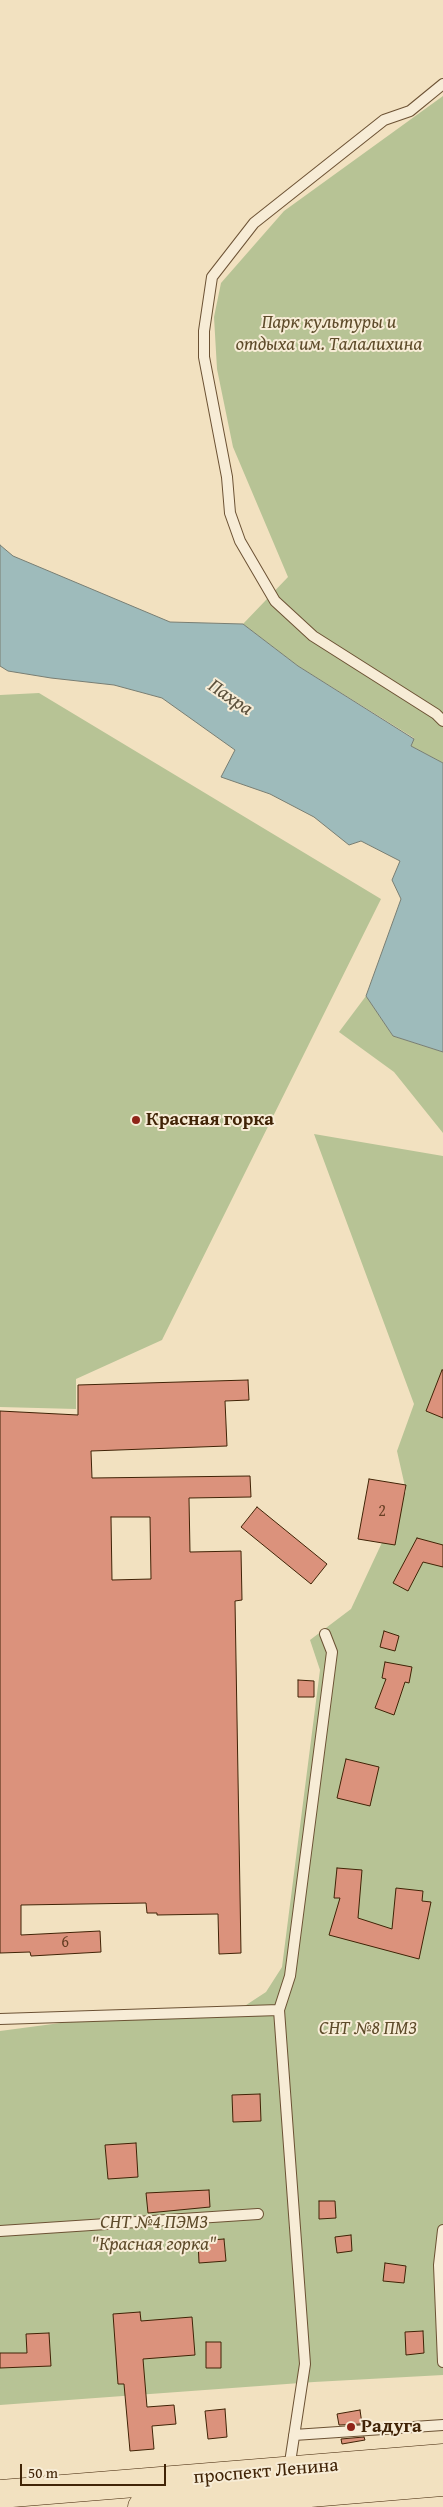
<!DOCTYPE html>
<meta charset="utf-8">
<style>
body{margin:0}
#map{position:relative;width:443px;height:2507px;overflow:hidden;background:#f2e1c0;font-family:"Gentium Book Plus",serif}
canvas{display:block}
.scale{position:absolute;left:20px;top:2464px;width:146px;height:22px;box-sizing:border-box;border:2px solid #402306;border-top:0;padding-left:6px;font-size:15px;line-height:18px;white-space:nowrap;color:#402306;-webkit-text-stroke:4px #f7ecd6;paint-order:stroke}
</style>
<div id="map">
<canvas width="443" height="2507"></canvas>
<div class="scale">50 m</div>
</div>
<script>
const context = document.querySelector('canvas').getContext('2d');
context.lineJoin = 'round';
function paint(path, color) { context.fillStyle = color; context.fill(path, 'evenodd'); }
const poly = rows => new Path2D(rows.map(r => 'M' + r).join(''));
function stroke(path, color, width, dash) { context.strokeStyle = color; context.lineWidth = width; context.lineCap = dash ? 'butt' : 'round'; context.setLineDash(dash || []); context.stroke(path); }
function label(font, color, halo, rows, align = 'center') {
  context.font = font + ' "Gentium Book Plus",serif'; context.lineWidth = 4; context.setLineDash([]); context.textBaseline = 'middle'; context.strokeStyle = halo; context.fillStyle = color; for (const [text, x, y, turn = 0] of rows) {
    context.save(); context.translate(x, y); context.rotate((+turn || 0) * Math.PI / 180); context.textAlign = isNaN(turn) ? turn : align; if (halo) context.strokeText(text, 0, 0); context.fillText(text, 0, 0); context.restore();
  }
}
paint(poly([
 [443,96,443,763,411,746,414,738,298,666,243,624,288,577,233,447,217,369,214,317,221,283,284,211],
 [39,693,381,899,162,1340,76,1379,76,1409,0,1407,0,695],
 [366,996,393,1036,443,1052,443,1133,394,1072,339,1032],
 [314,1134,443,1156,443,2375,314,2382,0,2405,0,2031,83,2020,240,2009,266,1992,282,1967,320,1670,310,1640,351,1609,406,1491,397,1451,414,1404]
]), '#b7c395');
const water = poly([
 [0,545,13,556,170,622,243,624,298,666,414,739,411,746,443,763,443,1052,393,1036,366,996,401,899,392,880,400,861,361,841,349,845,314,817,270,794,221,777,235,750,162,698,114,685,51,678,8,671,0,666,0,545]
]);
paint(water, '#9ebbbb');
stroke(water, '#787e73', 1);
const building = poly([
 [442,1370,443,1370,443,1418,426,1411,442,1370],
 [248,1380,249,1400,225,1401,227,1446,91,1451,92,1478,250,1476,251,1497,189,1498,190,1552,241,1551,242,1600,235,1601,241,1953,219,1954,218,1914,157,1915,157,1913,147,1913,146,1903,21,1905,21,1935,100,1931,101,1952,31,1956,30,1952,0,1953,0,1411,78,1415,78,1385,248,1380],
 [111,1517,150,1517,151,1579,112,1580,111,1517],
 [369,1479,406,1485,395,1545,358,1539,369,1479],
 [257,1507,327,1564,311,1584,241,1527,257,1507],
 [417,1538,443,1545,443,1567,423,1562,408,1591,393,1583,417,1538],
 [384,1631,399,1636,395,1651,380,1647,384,1631],
 [385,1662,412,1667,409,1683,405,1682,394,1715,375,1708,386,1679,382,1678,385,1662],
 [298,1680,314,1681,314,1697,298,1697,298,1680],
 [346,1759,379,1767,370,1806,337,1798,346,1759],
 [337,1868,362,1870,358,1918,392,1929,396,1888,423,1891,422,1901,431,1902,419,1959,329,1935,340,1898,334,1898,337,1868],
 [260,2094,261,2121,233,2122,232,2095,260,2094],
 [136,2143,138,2177,108,2179,105,2145,136,2143],
 [209,2190,210,2207,148,2213,146,2193,209,2190],
 [319,2201,335,2201,336,2218,319,2219,319,2201],
 [351,2235,352,2251,337,2253,335,2237,351,2235],
 [224,2239,226,2261,199,2263,198,2241,224,2239],
 [385,2263,406,2266,404,2283,383,2281,385,2263],
 [140,2312,141,2321,192,2317,195,2355,143,2359,147,2407,174,2405,176,2424,152,2426,154,2449,130,2451,124,2384,118,2384,113,2314,140,2312],
 [423,2331,424,2353,406,2355,405,2332,423,2331],
 [49,2333,51,2366,0,2368,0,2353,27,2353,26,2334,49,2333],
 [206,2342,221,2342,221,2368,206,2368,206,2342],
 [225,2409,227,2437,208,2439,205,2411,225,2409],
 [360,2410,362,2424,339,2425,337,2414,360,2410],
 [364,2437,365,2440,342,2444,341,2439,364,2437]
]);
paint(building, '#db927c');
stroke(building, '#402306', 1);
const service = poly([
 [443,84,410,111,384,120,254,223,212,277,204,331,204,357,227,477,230,513,240,541,275,601,313,636,436,714,443,721],
 [279,2010,290,1976,332,1652,325,1634],
 [0,2019,279,2010,305,2364,289,2469],
 [443,2230,439,2265,443,2362],
 [0,2231,258,2214],
 [294,2435,443,2425]
]);
const primary = poly([
 [0,2494,443,2458],
 [142,2507,443,2482]
]);
stroke(service, '#6c5234', 12);
stroke(primary, '#402306', 29);
stroke(service, '#f7ecd6', 10);
stroke(primary, '#f2e1c0', 28);
for (const [x, y, r, color] of [
 [136,1120,5,"#8f2418"],
 [351,2427,5,"#8f2418"]
]) { const dot = new Path2D(); dot.arc(x, y, r, 0, 2 * Math.PI); context.fillStyle = color; context.fill(dot); stroke(dot, '#f7ecd6', 2); }
label('16px', '#673f24', null, [
 ["2",382,1512],
 ["6",65,1943]
]);
label('italic 19px', '#5e4b2a', '#f7ecd6', [
 ["Парк культуры и",329,323],
 ["отдыха им. Талалихина",329,345],
 ["СНТ №8 ПМЗ",368,2029],
 ["СНТ №4 ПЭМЗ",154,2223],
 ["\"Красная горка\"",154,2245]
]);
label('bold 19px', '#402306', '#f7ecd6', [
 ["Красная горка",146,1120],
 ["Радуга",361,2427]
], 'left');
label('19px', '#402306', '#f7ecd6', [
 ["проспект Ленина",266,2472,-5]
]);
label('italic 20px', '#5c513c', '#f7ecd6', [
 ["Пахра",230,698,34]
]);
</script>
